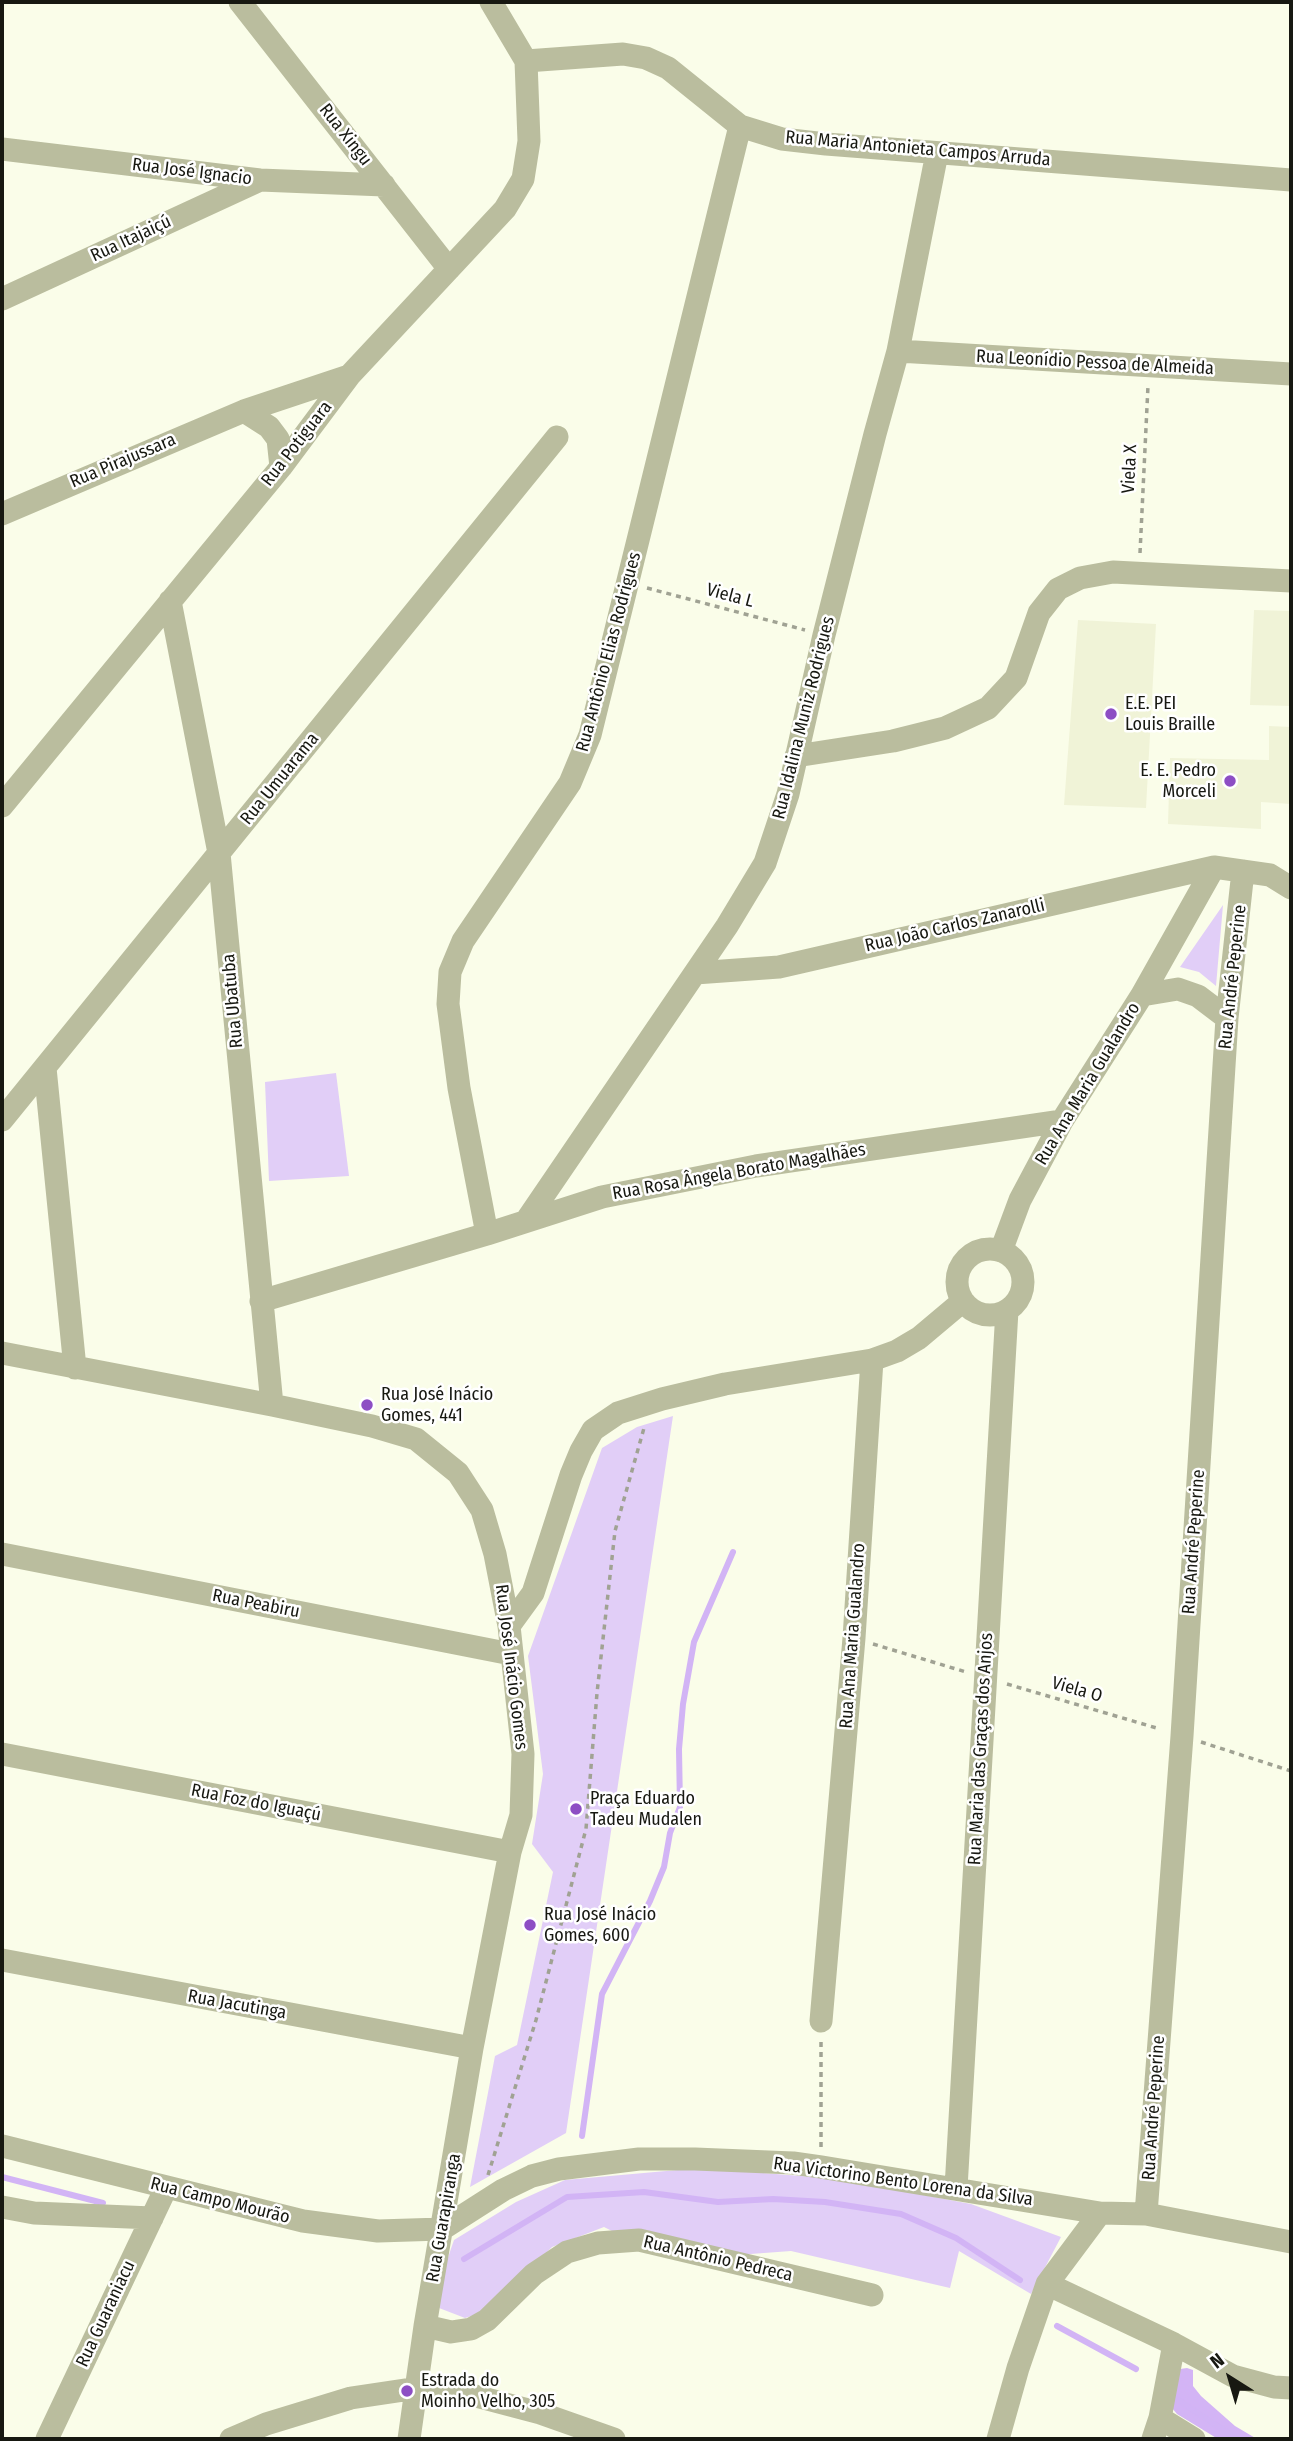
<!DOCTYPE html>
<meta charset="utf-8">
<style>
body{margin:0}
#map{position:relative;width:1293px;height:2441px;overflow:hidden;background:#fafde9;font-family:"Fira Sans Condensed",sans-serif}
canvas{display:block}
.frame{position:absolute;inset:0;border:4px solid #171811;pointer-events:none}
.north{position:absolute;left:1195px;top:2343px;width:70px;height:70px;-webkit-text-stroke:5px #fff;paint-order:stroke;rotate:323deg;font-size:19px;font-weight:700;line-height:28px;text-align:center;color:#171811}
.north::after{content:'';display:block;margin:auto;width:24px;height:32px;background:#171811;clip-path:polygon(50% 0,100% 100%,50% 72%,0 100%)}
</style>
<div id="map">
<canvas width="1293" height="2441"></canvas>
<div class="frame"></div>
<div class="north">N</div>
</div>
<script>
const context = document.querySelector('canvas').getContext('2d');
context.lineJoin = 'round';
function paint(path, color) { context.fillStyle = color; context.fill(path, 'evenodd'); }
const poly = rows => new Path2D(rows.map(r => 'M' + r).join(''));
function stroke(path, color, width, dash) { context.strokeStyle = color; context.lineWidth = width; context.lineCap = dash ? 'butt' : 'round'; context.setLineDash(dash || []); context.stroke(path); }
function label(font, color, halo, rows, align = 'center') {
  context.font = font + ' "Fira Sans Condensed",sans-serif'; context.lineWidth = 5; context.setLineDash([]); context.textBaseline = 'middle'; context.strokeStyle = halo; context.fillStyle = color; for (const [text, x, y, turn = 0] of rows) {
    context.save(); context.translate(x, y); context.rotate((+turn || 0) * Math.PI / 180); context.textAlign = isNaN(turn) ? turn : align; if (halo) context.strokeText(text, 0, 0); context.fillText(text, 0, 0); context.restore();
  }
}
paint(poly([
 [1254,610,1291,611,1291,706,1250,705],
 [1078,620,1156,624,1146,808,1064,805],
 [1269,726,1291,727,1291,804,1261,802,1261,829,1168,824,1170,758,1269,760]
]), '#f0f3d7');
paint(poly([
 [1223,905,1216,986,1199,972,1180,967],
 [336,1073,349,1176,269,1181,265,1082],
 [673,1416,566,2133,470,2187,495,2056,517,2045,553,1872,532,1844,543,1774,528,1656,602,1448,637,1427],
 [700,2168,839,2179,971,2204,1061,2237,1031,2294,959,2251,950,2288,791,2251,737,2255,618,2234,604,2227,552,2247,488,2311,465,2318,439,2308,443,2272,454,2240,516,2202,565,2180]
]), '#e1cef7');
paint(poly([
 [1187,2368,1193,2370,1193,2386,1201,2396,1235,2426,1257,2439,1218,2439,1177,2414,1172,2408,1180,2369]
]), '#d3b4f5');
stroke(poly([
 [582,2136,602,1994,650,1901,664,1867,670,1833,680,1807,679,1749,683,1704,694,1642,733,1552],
 [2,2177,103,2203],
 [464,2259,567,2197,644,2192,718,2202,773,2199,825,2202,901,2214,956,2238,1020,2280],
 [1057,2326,1136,2369],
 [1175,2398,1237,2439]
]), '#d2b4f5', 6);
stroke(poly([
 [1140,553,1148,386],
 [647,588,805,630],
 [873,1644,966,1672],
 [1007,1684,1160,1729],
 [1201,1742,1291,1771],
 [821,2147,821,2040],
 [488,2175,536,2020,586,1829,597,1693,615,1531,644,1428]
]), '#a0a293', 3.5, [5, 5]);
stroke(poly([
 [240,2,449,269],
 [526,61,623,54,646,58,668,68,740,126,782,139,826,144,1291,180],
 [2,149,260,180,384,185],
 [2,299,260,180],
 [898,351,1291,374],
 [244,411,269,427,278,439,281,467],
 [2,514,244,411,349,376],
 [170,601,219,853,272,1405],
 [796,756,893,741,945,728,988,708,1016,678,1039,613,1058,589,1080,578,1113,572,1291,581],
 [2,806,281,467,349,376,505,209,523,179,529,141,526,61,491,2],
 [695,973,779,967,1214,867,1270,875,1291,888],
 [1142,995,1178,989,1198,996,1227,1018],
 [45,1068,75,1368],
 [2,1120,557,437],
 [526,1221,727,926,765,863,788,794,824,635,875,434,898,351,937,153],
 [487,1234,459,1088,448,1004,450,972,463,941,570,783,590,735,740,126],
 '957 1282a33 33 0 1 1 66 0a33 33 0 1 1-66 0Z',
 [1001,1251,1020,1200,1062,1121,1142,995,1214,867],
 [261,1301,487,1234,602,1197,756,1166,1062,1121],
 [2,1353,272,1405,372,1426,416,1439,458,1473,482,1510,495,1554,509,1626,523,1754,521,1815,510,1852,472,2048,425,2326,409,2439],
 [2,1554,511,1654],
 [509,1626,533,1593,571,1475,581,1451,593,1430,618,1413,662,1399,725,1384,872,1360,897,1351,919,1338,963,1301],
 [2,1754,510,1852],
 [2,1960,472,2048],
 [821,2021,854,1638,872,1360],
 [2,2146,303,2221,378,2231,442,2229],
 [956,2188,1007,1310],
 [2,2207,34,2213,152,2218],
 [1146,2214,1182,1736,1227,1018,1243,871],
 [442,2229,503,2190,532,2176,559,2169,639,2159,695,2159,793,2163,821,2167,1100,2213,1146,2214,1291,2242],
 [1047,2284,1174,2344,1233,2376,1274,2387,1291,2388],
 [425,2326,451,2332,471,2329,487,2320,534,2274,567,2252,598,2243,639,2240,872,2295],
 [1160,2418,1194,2439],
 [47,2439,166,2188],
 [231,2439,266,2424,351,2398,418,2388,449,2389,540,2413,614,2439],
 [998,2439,1018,2368,1047,2284,1100,2213],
 [1153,2439,1160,2418,1174,2344]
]), '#babd9e', 23);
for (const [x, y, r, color] of [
 [1111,714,7,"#8d4ec4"],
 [1230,781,7,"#8d4ec4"],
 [367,1405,7,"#8d4ec4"],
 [576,1809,7,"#8d4ec4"],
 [530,1925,7,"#8d4ec4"],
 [407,2391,7,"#8d4ec4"]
]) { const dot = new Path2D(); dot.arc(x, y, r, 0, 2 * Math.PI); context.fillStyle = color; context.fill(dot); stroke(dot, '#fff', 2.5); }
label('18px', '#171811', '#fff', [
 ["Rua Xingu",345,135,52],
 ["Rua Maria Antonieta Campos Arruda",918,149,5],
 ["Rua José Ignacio",192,172,7],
 ["Rua Itajaiçú",131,239,-25],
 ["Rua Leonídio Pessoa de Almeida",1095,363,3],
 ["Rua Potiguara",297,444,-52],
 ["Rua Pirajussara",123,461,-23],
 ["Viela X",1130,469,-87],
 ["Viela L",730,596,15],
 ["Rua Antônio Elias Rodrigues",609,652,-75],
 ["Rua Idalina Muniz Rodrigues",804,718,-76],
 ["Rua Umuarama",280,779,-51],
 ["Rua João Carlos Zanarolli",955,926,-13],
 ["Rua André Peperine",1233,977,-84],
 ["Rua Ubatuba",233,1001,-95],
 ["Rua Ana Maria Gualandro",1088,1084,-59],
 ["Rua Rosa Ângela Borato Magalhães",739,1172,-10],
 ["Rua André Peperine",1194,1542,-86],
 ["Rua Peabiru",256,1604,11],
 ["Rua Ana Maria Gualandro",853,1636,-86],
 ["Rua José Inácio Gomes",511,1667,83],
 ["Viela O",1077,1690,16],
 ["Rua Maria das Graças dos Anjos",981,1749,-87],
 ["Rua Foz do Iguaçú",256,1803,11],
 ["Rua Jacutinga",237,2005,10],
 ["Rua André Peperine",1154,2108,-86],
 ["Rua Victorino Bento Lorena da Silva",903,2182,8],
 ["Rua Campo Mourão",220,2201,14],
 ["Rua Guarapiranga",444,2218,-80],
 ["Rua Antônio Pedreca",718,2259,13],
 ["Rua Guaraniacu",106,2314,-65]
]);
label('18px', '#171811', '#fff', [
 ["E.E. PEI",1125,704],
 ["Louis Braille",1125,725],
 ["E. E. Pedro",1216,771,"right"],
 ["Morceli",1216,792,"right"],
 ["Rua José Inácio",381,1395],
 ["Gomes, 441",381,1416],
 ["Praça Eduardo",590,1799],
 ["Tadeu Mudalen",590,1820],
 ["Rua José Inácio",544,1915],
 ["Gomes, 600",544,1936],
 ["Estrada do",421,2381],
 ["Moinho Velho, 305",421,2402]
], 'left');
</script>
